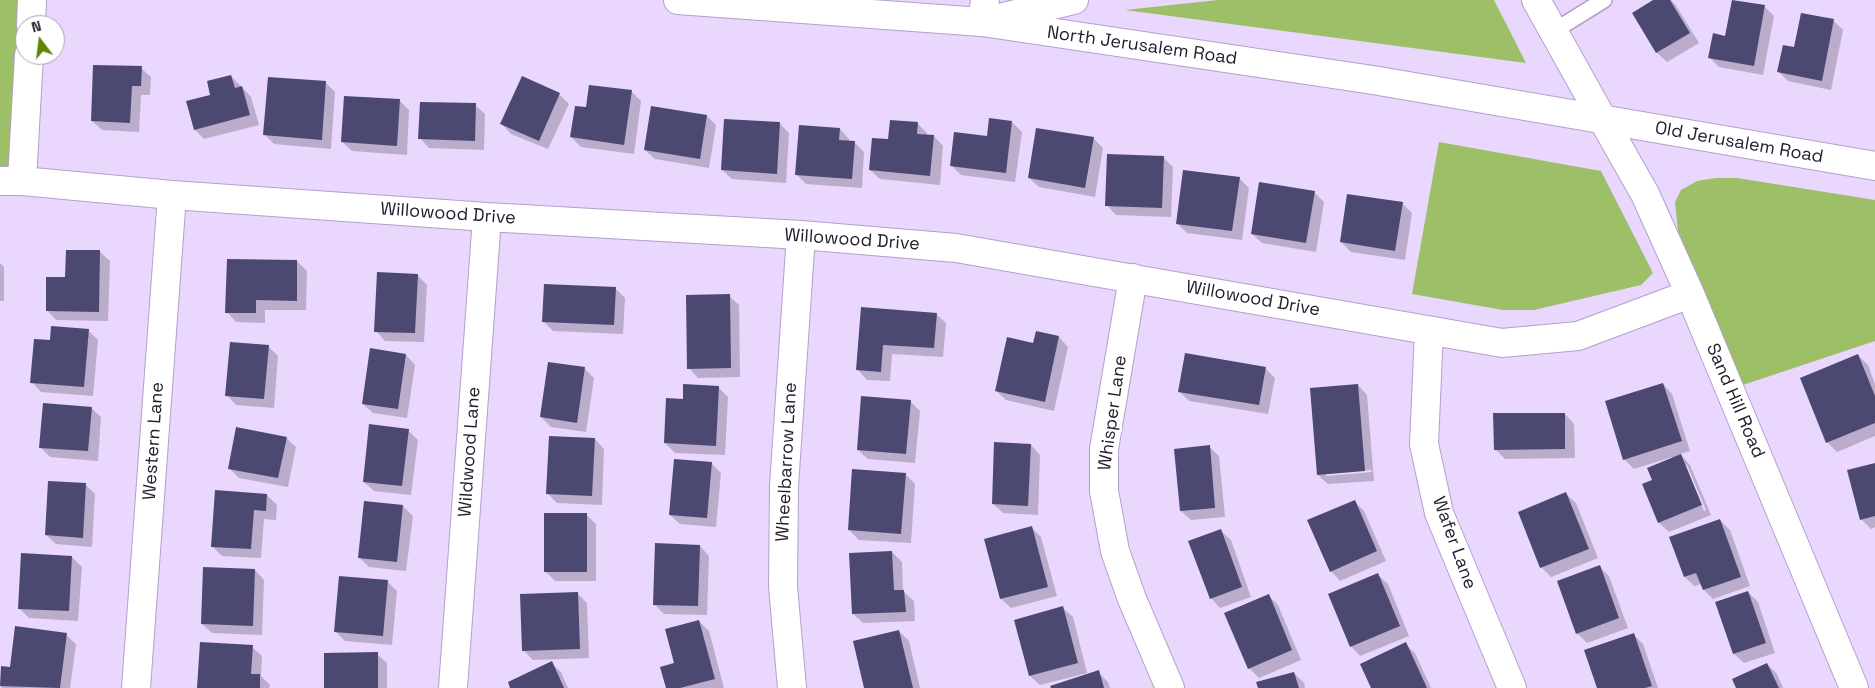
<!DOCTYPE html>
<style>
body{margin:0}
#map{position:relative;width:1875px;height:688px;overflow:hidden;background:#e9d7fd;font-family:"Space Grotesk",sans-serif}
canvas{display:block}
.north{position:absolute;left:15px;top:15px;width:50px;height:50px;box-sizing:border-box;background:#fff;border:1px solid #a7a4ab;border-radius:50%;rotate:345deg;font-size:14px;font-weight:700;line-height:20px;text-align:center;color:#231b2c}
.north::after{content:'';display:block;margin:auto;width:18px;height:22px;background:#608505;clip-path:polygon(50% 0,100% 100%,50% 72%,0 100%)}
</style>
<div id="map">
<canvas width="1875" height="688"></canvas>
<div class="north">N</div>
</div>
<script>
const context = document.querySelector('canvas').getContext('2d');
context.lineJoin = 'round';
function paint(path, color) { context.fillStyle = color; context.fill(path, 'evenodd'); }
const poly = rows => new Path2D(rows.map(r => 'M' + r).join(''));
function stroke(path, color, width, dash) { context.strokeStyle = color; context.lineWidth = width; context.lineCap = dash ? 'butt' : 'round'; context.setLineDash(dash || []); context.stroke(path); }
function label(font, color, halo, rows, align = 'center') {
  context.font = font + ' "Space Grotesk",sans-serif'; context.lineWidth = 5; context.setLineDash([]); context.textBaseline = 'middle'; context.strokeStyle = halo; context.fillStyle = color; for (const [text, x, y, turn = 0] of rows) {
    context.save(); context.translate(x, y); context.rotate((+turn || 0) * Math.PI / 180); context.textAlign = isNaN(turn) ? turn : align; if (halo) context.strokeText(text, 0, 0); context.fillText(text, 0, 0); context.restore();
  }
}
paint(poly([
 [0,0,31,0,25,25,23,178,0,180],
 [1218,0,1494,0,1526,63,1125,10],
 [1439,142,1601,171,1653,273,1641,285,1534,310,1503,310,1412,294],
 [1716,178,1737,178,1875,200,1875,341,1743,385,1678,231,1675,202,1681,190,1697,181]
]), '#9cbf67');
paint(poly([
 [1655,0,1671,0,1675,4,1699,43,1667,62,1657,53,1634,13],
 [1765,7,1774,16,1763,75,1719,67,1710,58,1726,37],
 [1802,14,1834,21,1843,30,1831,90,1788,81,1778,71,1795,49],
 [141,68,151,77,150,95,141,95,139,132,102,130,92,121],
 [231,76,251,97,259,125,204,139,195,130,212,96],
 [326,83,335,92,331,149,274,144,265,135],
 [631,91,641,101,634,154,581,147,571,137,587,109],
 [559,94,569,104,548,149,511,134,502,124],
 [400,101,409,110,407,155,352,151,342,142],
 [475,105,485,114,484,150,429,148,420,138],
 [707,116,716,125,709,168,655,159,645,150],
 [1012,122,1022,132,1015,182,961,175,951,165,988,137],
 [779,123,789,133,786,183,732,179,722,170],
 [917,123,927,133,927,136,934,136,943,146,940,185,880,179,870,170,889,141],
 [840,129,849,139,849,142,854,142,864,152,862,188,806,184,797,175],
 [1093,138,1103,148,1095,197,1039,187,1029,178],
 [1163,157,1173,167,1171,217,1116,215,1107,205],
 [1239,178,1249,188,1242,240,1187,233,1177,223],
 [1314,192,1324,202,1316,252,1262,243,1252,234],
 [1402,203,1412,213,1405,260,1351,252,1341,242],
 [100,252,110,261,108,321,56,320,47,310,67,279],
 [297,261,307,271,306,310,265,310,265,323,236,322,227,312],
 [0,263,4,267,4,301,0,301],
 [417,275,427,285,424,342,385,341,376,331],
 [615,288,625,298,623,334,553,331,543,321],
 [729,296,739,305,740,377,698,378,689,368],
 [862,308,936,314,946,323,943,357,892,354,890,381,867,380,858,370],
 [88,330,98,340,93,396,41,392,32,382,51,342],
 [1059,337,1068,347,1054,411,1006,400,996,391,1034,345],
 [268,346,278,356,274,408,236,405,227,395],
 [406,355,415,365,407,418,373,413,363,404],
 [1858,355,1868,365,1875,384,1875,436,1837,452,1827,442],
 [584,368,594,378,586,432,551,427,541,417],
 [1265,368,1275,378,1268,414,1189,401,1179,391],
 [1663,384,1672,394,1690,451,1680,454,1690,465,1711,515,1669,532,1659,523,1643,485,1654,480,1672,459,1672,457,1634,469,1624,459],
 [1684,465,1687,465,1706,510,1704,511],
 [1358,385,1367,395,1374,481,1328,484,1318,475],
 [1371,470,1372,472,1326,476,1326,473],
 [718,387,728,397,725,455,675,453,665,443,684,400],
 [910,401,920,411,915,463,868,459,858,450],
 [91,408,101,417,98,461,50,457,40,447],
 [1565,414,1574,424,1575,458,1505,459,1495,449],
 [408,430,418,440,411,495,374,491,364,482],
 [286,438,296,447,288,487,239,478,229,468],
 [595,439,604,449,602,505,557,503,547,493],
 [1031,445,1040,455,1038,515,1003,513,993,504],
 [1209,447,1219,456,1225,517,1191,520,1181,511],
 [711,463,721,473,716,527,680,524,670,515],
 [1875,464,1875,527,1871,529,1861,519],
 [905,474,915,484,911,543,859,540,849,530],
 [85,484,95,494,92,547,56,544,46,535],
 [1566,494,1576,503,1598,558,1551,577,1541,567],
 [267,495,277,505,276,520,264,519,261,558,222,556,212,546],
 [366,502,403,506,413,516,406,571,369,567,359,557],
 [1355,502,1364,511,1386,561,1340,581,1331,571],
 [586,514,596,524,596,581,555,581,546,572],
 [1720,520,1730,530,1750,586,1713,599,1704,590,1702,584,1694,586,1685,577],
 [1032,528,1041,537,1057,596,1011,608,1001,599,985,540],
 [1221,531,1231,540,1251,597,1220,608,1211,598],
 [700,546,709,556,707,615,664,614,654,604],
 [892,552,902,562,903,591,914,601,915,621,863,623,853,614],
 [72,557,82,567,78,621,29,618,19,608],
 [1600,567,1609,576,1628,628,1587,643,1577,633],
 [255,570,264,580,262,635,212,633,202,624],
 [1378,575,1388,584,1409,636,1360,656,1351,646],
 [387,581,397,591,392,645,345,641,336,632],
 [1748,592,1758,602,1775,653,1744,663,1734,654,1717,603],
 [577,593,587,603,589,658,533,660,523,650],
 [1269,596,1278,605,1301,660,1259,678,1249,668],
 [1063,608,1073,617,1087,673,1040,685,1030,676],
 [699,621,709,631,724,688,667,688,676,664],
 [899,631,909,641,920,688,865,688],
 [1633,634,1643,644,1658,688,1598,688],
 [66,635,76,644,70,688,2,688,0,686,3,667,11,668],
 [1405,644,1415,653,1431,688,1373,688],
 [252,647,262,656,261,676,270,685,269,688,198,688],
 [377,654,387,663,387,688,325,688],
 [551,663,561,672,568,688,512,688],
 [1767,664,1777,674,1783,688,1737,688],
 [1098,672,1108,682,1110,688,1052,688],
 [1294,673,1304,683,1305,688,1259,688]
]), '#0003');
paint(poly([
 [1653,0,1670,0,1690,33,1656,53,1632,13],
 [1732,0,1765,5,1754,66,1708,58,1713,33,1725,36],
 [1801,13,1834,19,1822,81,1777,72,1783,45,1794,47],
 [93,65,142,66,141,86,132,86,130,123,91,121],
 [231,75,235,88,242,86,250,115,194,130,186,101,210,95,207,81],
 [522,76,560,93,539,141,500,124],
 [268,77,326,81,322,140,263,135],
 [589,85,632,90,624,145,570,137,575,106,586,107],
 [344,96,400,99,397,146,341,142],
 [420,102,476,103,475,141,418,139],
 [651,106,707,115,700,159,644,150],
 [989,118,1012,121,1006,173,950,166,954,132,987,136],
 [724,119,780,122,777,174,721,170],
 [890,120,918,122,917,134,934,135,930,176,869,170,872,138,888,139],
 [799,125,840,128,839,140,855,141,852,179,795,175],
 [1036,128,1094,137,1085,188,1028,178],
 [1107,154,1164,156,1162,208,1105,206],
 [1183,170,1240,177,1232,231,1176,224],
 [1259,182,1315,191,1306,243,1251,234],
 [1347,194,1403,202,1395,251,1340,242],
 [66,250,100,250,99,312,46,311,46,277,65,277],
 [227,259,297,260,297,301,256,300,256,313,225,313],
 [377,272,418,274,415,333,374,332],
 [544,284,616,287,614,325,542,322],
 [730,294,731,368,687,369,686,295],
 [861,307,937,313,934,348,883,345,881,372,856,370],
 [51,326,89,329,84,387,30,383,34,339,50,340],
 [1036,331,1059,336,1045,402,995,391,1007,337,1033,343],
 [230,342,269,345,264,399,225,396],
 [370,348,406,354,398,409,362,404],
 [1185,353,1266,367,1259,405,1178,392],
 [1858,354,1875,396,1875,423,1826,443,1800,378],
 [548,362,585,367,577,423,540,417],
 [1663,383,1682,441,1623,460,1605,401],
 [683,384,719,386,716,446,664,443,666,398,683,399],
 [1358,384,1365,471,1317,475,1310,388],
 [861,396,911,400,906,454,857,450],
 [43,403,92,407,88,451,39,448],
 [1493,413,1565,413,1565,449,1494,450],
 [369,424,409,429,402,486,363,482],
 [236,427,287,437,278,478,228,469],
 [549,436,595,438,592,496,546,494],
 [994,442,1031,444,1028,506,992,504],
 [1210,445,1215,508,1180,511,1174,449],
 [1681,454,1702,505,1658,523,1642,484,1652,480,1647,468],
 [674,459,712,462,707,518,669,515],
 [1875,463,1875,516,1860,520,1847,470],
 [852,469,906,473,901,534,848,530],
 [48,481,86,483,83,538,45,535],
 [215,490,267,494,266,511,254,510,251,549,211,547],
 [1566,492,1589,549,1540,568,1518,512],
 [1355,500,1377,551,1330,572,1307,520],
 [364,501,403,505,397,562,358,558],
 [544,513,587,513,587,572,544,572],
 [1720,519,1741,577,1703,590,1696,573,1684,577,1669,537],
 [1032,526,1048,587,1000,599,984,539],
 [1221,529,1242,587,1210,599,1188,541],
 [655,543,700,545,698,606,653,605],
 [892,551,894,590,904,590,906,612,852,614,849,553],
 [21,553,72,556,69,611,18,609],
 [1600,565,1619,618,1576,634,1557,581],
 [203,567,255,569,253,626,201,624],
 [1378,573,1400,626,1350,647,1328,594],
 [339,576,388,580,383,636,334,632],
 [1748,591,1766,643,1733,654,1715,602],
 [578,592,580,649,522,651,520,594],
 [1269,594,1292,650,1248,669,1224,613],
 [1063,606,1078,663,1029,676,1014,620],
 [699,620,715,679,680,688,666,688,660,667,674,663,665,629],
 [15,626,67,633,60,688,0,686,1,666,10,667],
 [899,630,913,688,864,688,853,641],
 [1634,633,1652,686,1645,688,1597,688,1584,650],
 [200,642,253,645,251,674,260,674,260,688,197,688],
 [1406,642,1427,688,1371,688,1360,664],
 [378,652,378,688,324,688,324,653],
 [552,661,564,688,510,688,508,682],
 [1767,663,1779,688,1736,688,1732,679],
 [1099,670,1104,688,1051,688,1050,686],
 [1294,672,1299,688,1258,688,1256,682]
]), '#4b4872');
const lane = poly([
 [1554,31,1604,0]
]);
const street = poly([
 [982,22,985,0],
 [31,25,32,0],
 [1603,120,1645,194,1690,294,1854,688],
 [0,181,22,181,172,195,487,217,801,235,956,248,1502,343,1578,336,1690,294],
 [22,181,29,55],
 [1133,278,1104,449,1104,491,1115,551,1132,599,1170,688],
 [1429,331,1424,444,1439,513,1512,688],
 [136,688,172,195],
 [453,688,487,217],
 [792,688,783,586,784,486,801,235]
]);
const secondary = poly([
 [678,0,982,22,1373,80,1875,166],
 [1536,0,1603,120],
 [995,19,1074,0]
]);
stroke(lane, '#b59fcc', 18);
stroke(street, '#b59fcc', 30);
stroke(secondary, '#b59fcc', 30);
stroke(lane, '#fff', 15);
stroke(street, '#fff', 28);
stroke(secondary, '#fff', 28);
label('18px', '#231b2c', '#fff', [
 ["North Jerusalem Road",1142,46,8],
 ["Old Jerusalem Road",1739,143,10],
 ["Willowood Drive",448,214,4],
 ["Willowood Drive",852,240,4],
 ["Willowood Drive",1253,299,10],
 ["Sand Hill Road",1735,401,67],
 ["Whisper Lane",1113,413,-82],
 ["Western Lane",154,441,-86],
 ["Wildwood Lane",470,452,-86],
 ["Wheelbarrow Lane",787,462,-87],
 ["Wafer Lane",1454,543,70]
]);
</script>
